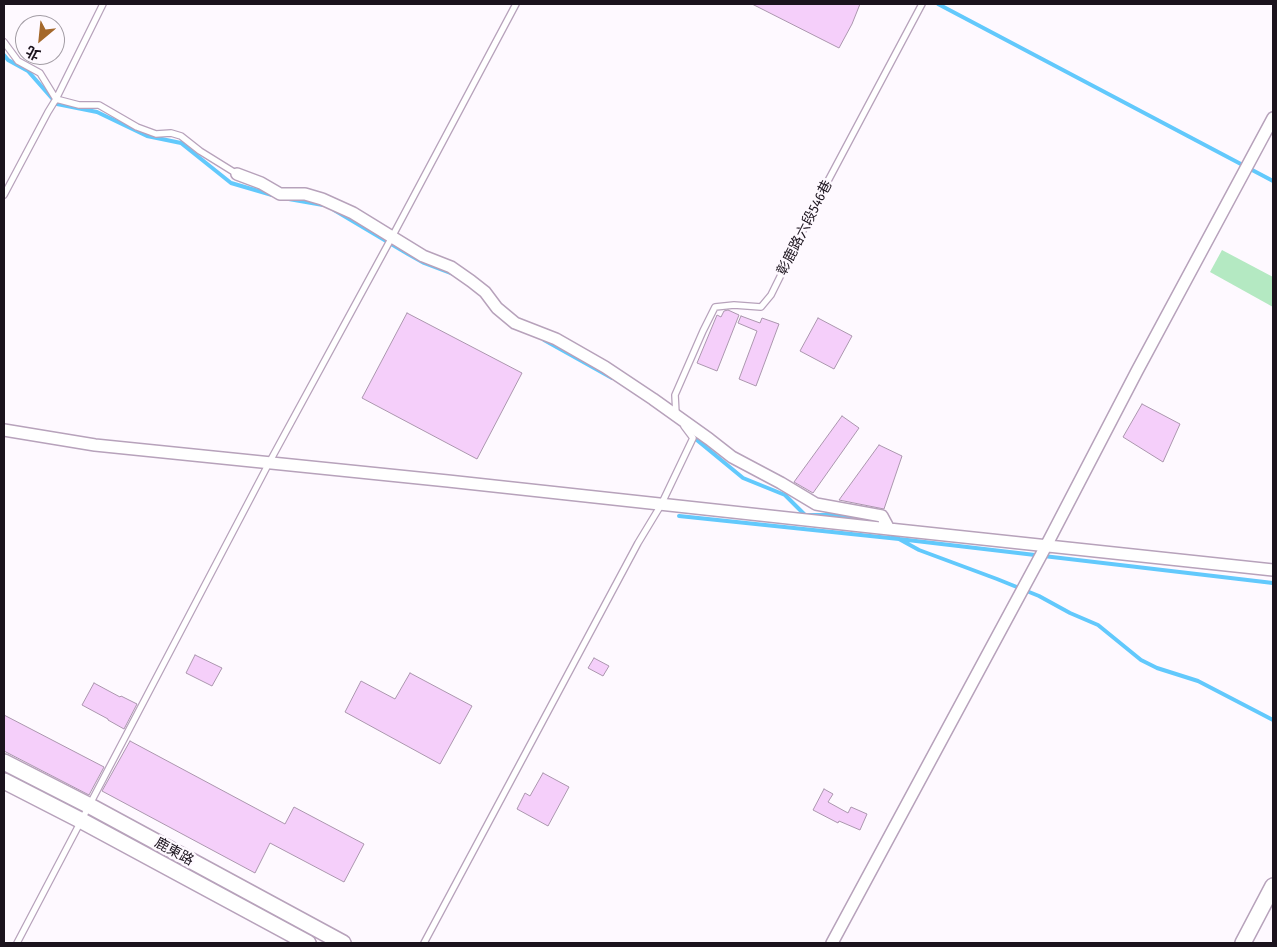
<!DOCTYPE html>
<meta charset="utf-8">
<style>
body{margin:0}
#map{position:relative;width:1277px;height:947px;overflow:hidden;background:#fef9ff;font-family:"Fira Sans Condensed","Noto Sans TC",sans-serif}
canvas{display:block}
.frame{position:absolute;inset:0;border:5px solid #1b131d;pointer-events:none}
.north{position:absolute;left:15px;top:15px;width:50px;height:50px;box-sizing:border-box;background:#fef9ff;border:1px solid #a39da5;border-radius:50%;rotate:208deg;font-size:14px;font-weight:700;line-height:20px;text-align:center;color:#1b131d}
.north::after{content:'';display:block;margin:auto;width:18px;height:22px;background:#a4682b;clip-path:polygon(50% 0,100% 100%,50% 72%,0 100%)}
</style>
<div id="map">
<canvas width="1277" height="947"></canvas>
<div class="frame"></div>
<div class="north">北</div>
</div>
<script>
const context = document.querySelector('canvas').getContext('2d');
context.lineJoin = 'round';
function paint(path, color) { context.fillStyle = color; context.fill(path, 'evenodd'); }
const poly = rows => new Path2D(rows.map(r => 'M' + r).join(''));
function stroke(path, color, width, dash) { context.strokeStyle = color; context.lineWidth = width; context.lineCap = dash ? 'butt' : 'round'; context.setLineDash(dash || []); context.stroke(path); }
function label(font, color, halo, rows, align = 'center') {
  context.font = font + ' "Fira Sans Condensed","Noto Sans TC",sans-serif'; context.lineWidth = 5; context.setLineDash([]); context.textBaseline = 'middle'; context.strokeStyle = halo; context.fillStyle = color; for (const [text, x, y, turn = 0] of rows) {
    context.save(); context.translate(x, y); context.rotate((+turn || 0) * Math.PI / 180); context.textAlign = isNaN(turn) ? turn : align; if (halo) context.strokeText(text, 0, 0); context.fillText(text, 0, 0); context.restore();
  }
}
paint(poly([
 [1222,250,1273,277,1273,307,1210,272]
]), '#b4e9c2');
stroke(poly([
 [938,4,1273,181],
 [4,55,8,60,28,71,57,104,97,112,147,136,181,143,231,183,272,195],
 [283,198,323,205],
 [334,210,408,254,424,263,453,274],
 [544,340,612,378],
 [692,436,743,478,785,495,805,515,837,515,874,522,877,524],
 [679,516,899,539,1273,583],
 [889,532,899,539,919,550,997,579,1039,596,1070,613,1098,625,1141,660,1157,668,1198,681,1273,720]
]), '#62c9fc', 4);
const building = poly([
 [752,4,860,4,852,24,839,48,752,4],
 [728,310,739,315,717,371,697,363,717,315,721,317,724,311,728,310],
 [407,313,522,373,477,459,362,398,407,313],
 [741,316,760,323,762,318,779,324,756,386,739,379,757,331,738,323,741,316],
 [818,318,852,336,834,369,800,351,818,318],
 [1142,404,1180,424,1163,462,1123,437,1142,404],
 [842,416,859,428,813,493,794,482,842,416],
 [879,445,902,456,884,509,839,500,879,445],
 [195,655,222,668,212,686,186,673,195,655],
 [594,658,609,666,603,676,588,668,594,658],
 [410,673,472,706,440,764,345,712,361,681,395,699,410,673],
 [94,683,120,697,121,696,137,704,124,729,108,720,108,719,82,705,94,683],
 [4,715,104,767,89,795,4,751,4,715],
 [130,741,285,824,294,807,364,844,344,882,270,843,255,873,102,791,130,741],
 [543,773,569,787,548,826,517,809,525,793,530,796,543,773],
 [824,789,833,794,828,802,848,813,851,807,867,814,860,830,839,821,838,823,813,810,824,789]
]);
paint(building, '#f5cffa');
stroke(building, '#ab96ae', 1);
const service = poly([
 [4,42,18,61,40,73,56,99,79,105,99,105,137,127,156,134,171,133,181,136,200,151,237,174],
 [4,195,48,112,56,99,103,4],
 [676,414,675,395,703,331,715,307,734,305,761,307,771,295,821,194,922,4],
 [17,943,269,463,392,237,516,4],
 [424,943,638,543,661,505,693,438,684,426]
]);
const minor = poly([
 [237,174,261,183,280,194,305,194,322,199,353,213,423,256,451,267,471,281,485,292,497,308,515,323,556,339,605,367,653,399,709,439,732,457,781,483,816,504,882,516,889,529,1273,570],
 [4,430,95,445,448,481,889,529],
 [832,943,1046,546,1137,371,1273,118]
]);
const tertiary = poly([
 [4,762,90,806,343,943],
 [4,781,82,821,308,943],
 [1243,943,1273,886]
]);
stroke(service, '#b7a2bb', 8);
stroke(minor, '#b7a2bb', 14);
stroke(tertiary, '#b7a2bb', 18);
stroke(service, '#fff', 5.5);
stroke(minor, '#fff', 11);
stroke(tertiary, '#fff', 15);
label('14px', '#1b131d', '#fef9ff', [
 ["彰鹿路六段546巷",805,228,-63],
 ["鹿東路",174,852,29]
]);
</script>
